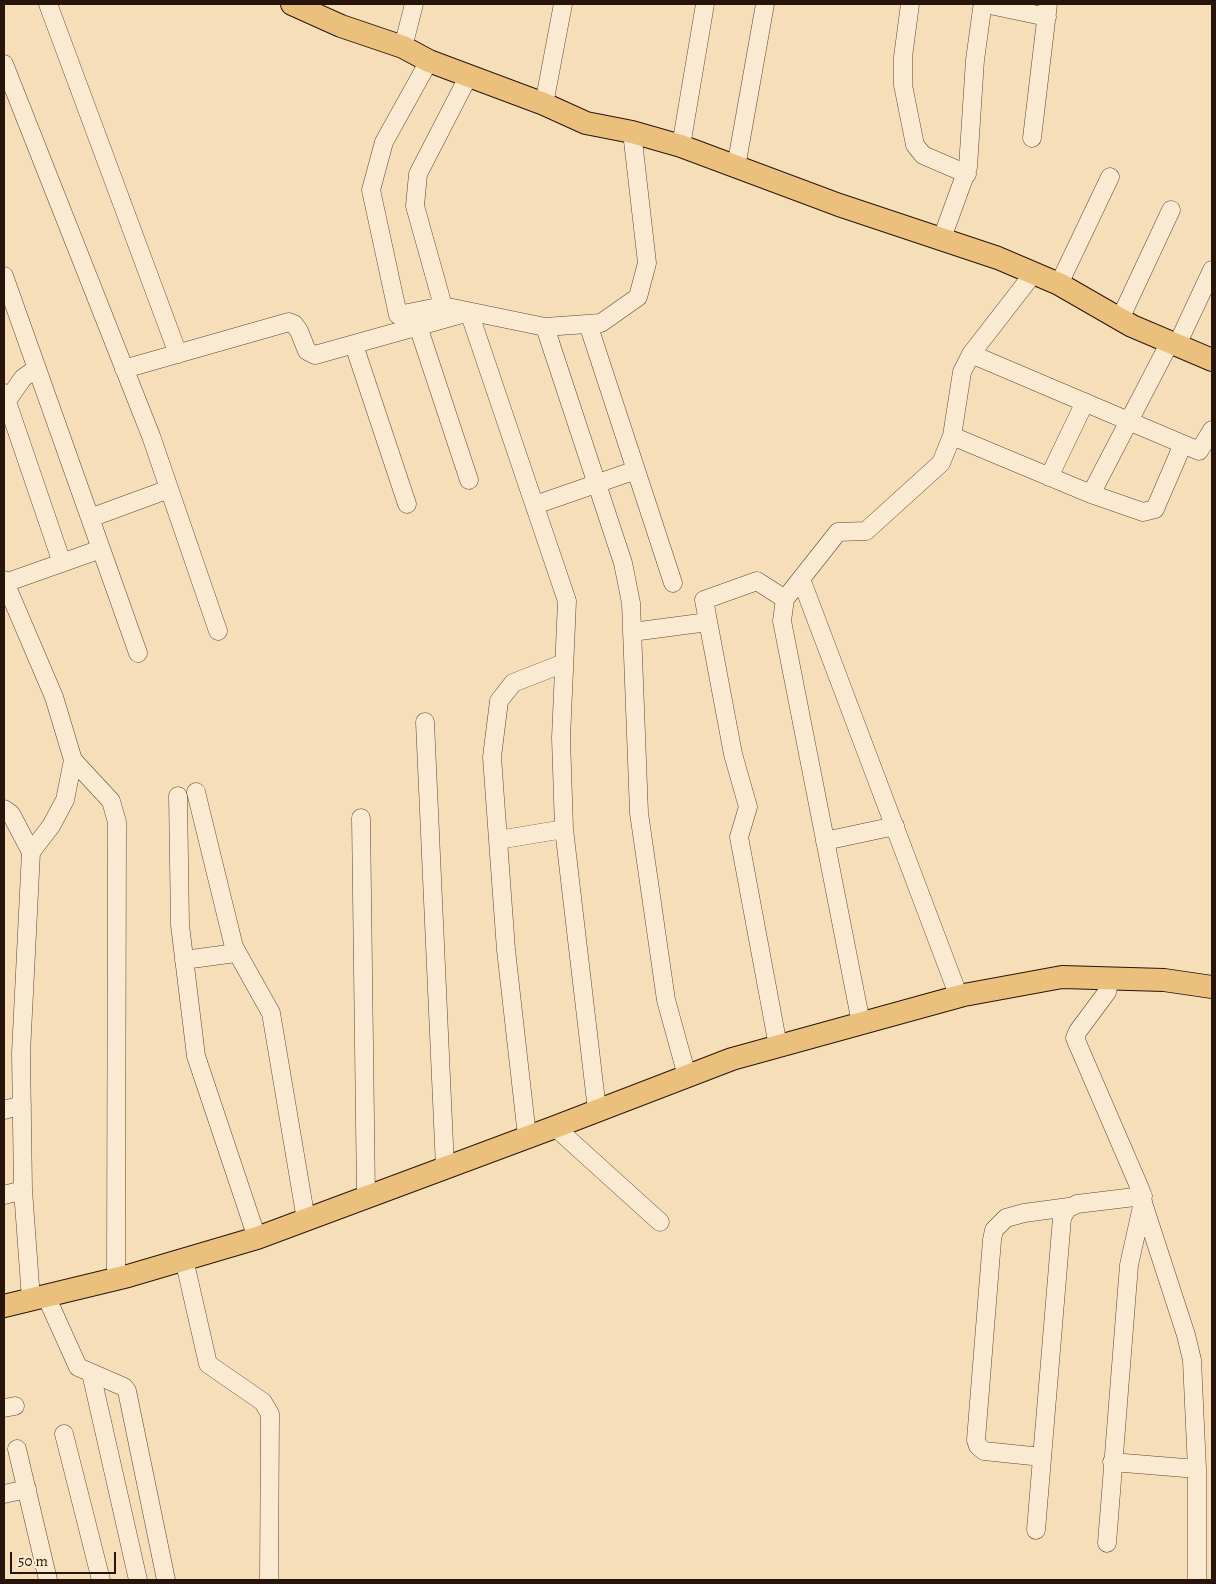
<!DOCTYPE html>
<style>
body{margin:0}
#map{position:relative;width:1216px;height:1584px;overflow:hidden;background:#f6deb8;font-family:Alegreya,serif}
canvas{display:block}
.frame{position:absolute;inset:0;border:5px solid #27140b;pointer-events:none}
.scale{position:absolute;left:10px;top:1552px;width:106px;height:22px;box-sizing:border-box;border:2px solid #27140b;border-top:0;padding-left:6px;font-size:15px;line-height:18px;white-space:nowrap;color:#27140b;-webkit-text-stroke:4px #f9ead1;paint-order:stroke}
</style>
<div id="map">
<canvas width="1216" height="1584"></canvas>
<div class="frame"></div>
<div class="scale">50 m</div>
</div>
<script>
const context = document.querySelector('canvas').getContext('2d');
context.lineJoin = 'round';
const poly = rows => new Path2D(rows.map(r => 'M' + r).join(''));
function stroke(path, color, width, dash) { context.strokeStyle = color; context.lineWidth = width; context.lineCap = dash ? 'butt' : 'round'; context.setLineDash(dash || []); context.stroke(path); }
const minor = poly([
 [48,4,178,354],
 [910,4,903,57,903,85,915,145,923,155,967,174],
 [403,47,414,4],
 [429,61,384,142,371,190,398,315,443,306],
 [4,64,151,436,218,631],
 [468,77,418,174,415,206,443,306,545,327,601,323,638,297,647,263,632,132],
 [544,104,563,4],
 [1032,138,1048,4],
 [681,146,705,4],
 [736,167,765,4],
 [942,238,968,167,975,60,982,9,984,5,990,5,1047,17],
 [4,276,138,653],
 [1059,284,1110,177],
 [1120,319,1171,210],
 [588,324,673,583],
 [418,326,469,480],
 [545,327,623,563,631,603,639,813,666,1000,687,1076],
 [354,345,407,504],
 [1177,345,1212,270],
 [971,354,1199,451,1212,430],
 [124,369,289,322,294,324,299,331,307,351,315,355,469,312,567,601,561,738,564,829,597,1110],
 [4,393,62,563],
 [4,405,23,378,37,368],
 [952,436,1091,494,1143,512,1155,509,1183,444],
 [1049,477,1085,402],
 [1091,494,1170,342],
 [535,505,636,470],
 [90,518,169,489],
 [801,579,959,997],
 [4,580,54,697,73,760,65,800,51,826,31,852,21,1053,23,1190,31,1299],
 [5,583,101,549],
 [632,632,708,622],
 [425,722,445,1167],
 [73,760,111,801,117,822,116,1279],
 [196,792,234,947,271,1013,306,1220],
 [178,796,180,925,196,1056,257,1238],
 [4,809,11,814,31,852],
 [361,818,366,1197],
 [498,840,564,829],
 [825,841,895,826],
 [184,960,236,953],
 [861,1023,782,621,785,599,838,532,866,531,941,463,952,436,962,372,971,354,1033,274],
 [778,1046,739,837,748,807,733,754,704,600,757,581,785,599],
 [4,1110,22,1105],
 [555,1127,660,1222],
 [527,1136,506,950,492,757,499,701,513,683,564,663],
 [4,1195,23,1190],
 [1143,1203,1186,1335,1192,1360,1197,1469,1197,1580],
 [184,1259,208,1364,263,1402,270,1414,269,1580],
 [46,1296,78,1367,124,1387,127,1391,166,1580],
 [91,1373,138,1580],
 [4,1408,15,1406],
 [64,1434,101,1580],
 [17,1449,48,1580],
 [1042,1457,984,1451,978,1446,976,1440,992,1240,994,1230,1006,1218,1024,1213,1069,1207],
 [1112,1462,1197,1469],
 [4,1494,27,1489],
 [1036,1530,1062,1218,1067,1209,1077,1204,1143,1196],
 [1107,1543,1129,1265,1143,1202,1141,1191,1075,1038,1078,1031,1107,992,1110,978]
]);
const major = poly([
 [292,4,341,26,403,47,429,61,544,104,586,123,632,132,681,146,839,205,998,258,1059,284,1132,326,1212,360],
 [4,1306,128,1276,257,1238,555,1127,732,1059,964,995,1062,977,1164,980,1212,987]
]);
stroke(minor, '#5b4636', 19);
stroke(major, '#27140b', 24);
stroke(minor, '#f9ead1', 18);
stroke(major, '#ebbf7c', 22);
</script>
